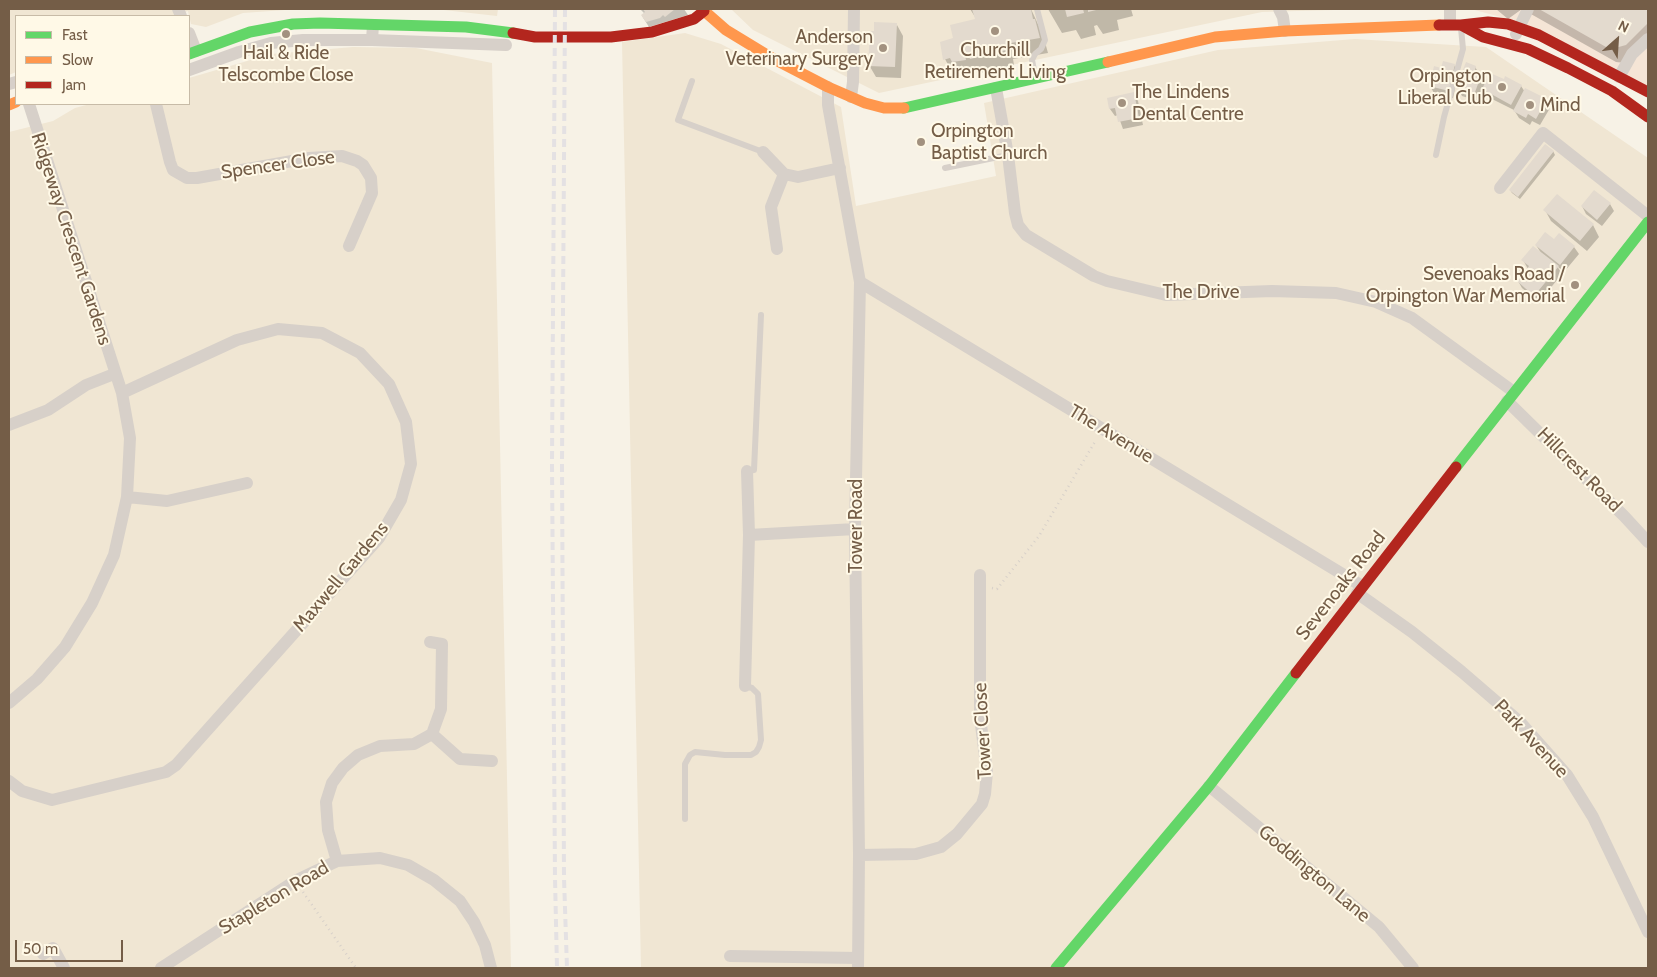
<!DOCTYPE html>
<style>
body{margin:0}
#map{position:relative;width:1657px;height:977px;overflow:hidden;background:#f7f2e6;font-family:Cabin,sans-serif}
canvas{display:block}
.frame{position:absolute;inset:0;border:10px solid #745d47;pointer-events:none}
.legend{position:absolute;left:15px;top:15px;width:175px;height:90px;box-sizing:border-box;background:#fff9e7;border:1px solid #c7bba7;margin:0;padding:6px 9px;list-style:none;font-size:15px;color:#745d47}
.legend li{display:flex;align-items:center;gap:10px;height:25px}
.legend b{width:25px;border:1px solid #c7bba7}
.north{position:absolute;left:1592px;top:15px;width:50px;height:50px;-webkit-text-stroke:4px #fff9e7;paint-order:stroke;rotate:26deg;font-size:14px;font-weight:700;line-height:20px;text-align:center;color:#745d47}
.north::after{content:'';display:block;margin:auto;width:18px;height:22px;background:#745d47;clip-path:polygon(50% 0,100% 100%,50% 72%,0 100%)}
.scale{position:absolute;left:15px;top:940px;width:108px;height:22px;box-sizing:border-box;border:2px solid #745d47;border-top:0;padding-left:6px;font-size:15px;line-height:18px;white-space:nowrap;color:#745d47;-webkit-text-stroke:4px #fff9e7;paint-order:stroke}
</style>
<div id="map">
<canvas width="1657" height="977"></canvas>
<div class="frame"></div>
<ul class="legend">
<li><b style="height:6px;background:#63d668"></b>Fast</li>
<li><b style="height:6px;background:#ff974d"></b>Slow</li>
<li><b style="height:6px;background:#b3261e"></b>Jam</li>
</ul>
<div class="north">N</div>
<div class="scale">50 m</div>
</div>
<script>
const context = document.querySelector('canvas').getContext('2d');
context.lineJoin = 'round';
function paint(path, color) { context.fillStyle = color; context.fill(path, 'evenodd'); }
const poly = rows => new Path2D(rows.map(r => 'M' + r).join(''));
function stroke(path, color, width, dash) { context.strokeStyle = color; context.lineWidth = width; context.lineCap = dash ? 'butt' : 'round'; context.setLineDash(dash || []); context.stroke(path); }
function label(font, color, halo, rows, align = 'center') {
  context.font = font + ' Cabin,sans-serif'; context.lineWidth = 4; context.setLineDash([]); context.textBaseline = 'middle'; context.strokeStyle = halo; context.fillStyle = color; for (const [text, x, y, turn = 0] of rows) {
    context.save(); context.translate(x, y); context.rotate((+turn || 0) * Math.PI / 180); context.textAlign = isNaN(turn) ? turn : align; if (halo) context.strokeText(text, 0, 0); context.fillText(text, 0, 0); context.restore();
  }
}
paint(poly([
 [9,9,299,9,243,13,206,27,191,24,188,11,172,16,16,16,16,72,9,75],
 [435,9,498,9,497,16],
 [731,9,1370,9,1262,12,879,93,753,30],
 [685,33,721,44,841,107,856,206,996,176,984,103,1218,50,1355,39,1486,47,1648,158,1648,968,641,968,622,42],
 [353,47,416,48,492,63,511,968,9,968,9,132,53,121,75,108,90,104,189,104,189,78,271,54]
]), '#f0e6d3');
paint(poly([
 [1471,9,1648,9,1648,90,1523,23]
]), '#f5e5d6');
paint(poly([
 [640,9,684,9,688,15,649,27,642,16,645,14],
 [970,9,1031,9,1043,35,1048,53,1013,59,1014,65,1001,68,1000,67,993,68,994,70,980,73,979,71,973,71,974,75,962,77,960,73,953,74,945,59,955,39,977,20],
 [1048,9,1131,9,1133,16,1117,20,1119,30,1103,34,1097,25,1094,26,1096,35,1081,39,1076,30,1062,33],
 [1496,9,1648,9,1648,46,1625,63,1616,62,1522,9,1508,19],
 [897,25,903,36,901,78,876,77,869,65],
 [1454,65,1458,73,1453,98,1434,93,1430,86,1442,70],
 [1475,67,1486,84,1521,86,1525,92,1526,90,1546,100,1550,108,1540,125,1532,121,1530,125,1519,118,1514,110,1488,97,1483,88,1478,101,1462,96,1458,88],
 [1134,94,1138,101,1143,125,1123,129,1118,115,1115,116,1110,109,1108,99],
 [1553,151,1555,155,1520,199,1512,193,1510,190],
 [1610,204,1614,211,1602,226,1586,214,1582,206],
 [1545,210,1593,225,1599,237,1587,251,1551,221],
 [1559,235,1574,247,1579,254,1564,272,1557,266,1562,274,1539,302,1522,288,1518,281,1528,269,1523,260,1541,253,1536,245,1554,241]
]), '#0003');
paint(poly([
 [643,9,675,9,665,17,663,15,660,18,646,22,641,15,645,12],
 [972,9,1031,9,1033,19,1035,19,1040,38,1005,44,1007,50,991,54,990,52,986,53,987,55,970,59,969,56,965,56,966,60,952,62,950,58,943,60,940,42,953,38,950,25,975,19],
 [1065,9,1083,9,1084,13,1067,17],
 [1088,9,1100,9,1088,12],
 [1539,9,1648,9,1648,23,1626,45,1615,48,1606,47],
 [874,22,897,23,895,67,868,66,870,31,874,31],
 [1443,61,1455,64,1449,91,1429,86,1434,66,1441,68],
 [1466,62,1476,66,1475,70,1482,73,1474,95,1456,88],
 [1490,73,1504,79,1505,76,1522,85,1511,105,1482,89],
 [1525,88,1547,99,1536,119,1528,114,1526,118,1513,111],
 [1134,92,1139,118,1118,122,1115,108,1109,109,1107,98],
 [1545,144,1554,151,1518,197,1509,190],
 [1594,190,1611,203,1597,220,1581,206],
 [1557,194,1594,224,1580,241,1543,210],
 [1545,232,1554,239,1559,233,1575,246,1560,265,1535,245],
 [1533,246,1559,266,1534,296,1517,281,1529,266,1521,260]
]), '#e3dace');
stroke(poly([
 [992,588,997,589,1039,536,1096,440],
 [303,892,356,968]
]), '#d7d0c9', 2.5, [1, 4]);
stroke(poly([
 [1035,75,1032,60,1035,54,1041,49,1045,40,1037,9],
 [692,81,678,120,763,152],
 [1436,155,1444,117,1463,49,1461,28],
 [945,168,1008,155],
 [747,471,754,470,761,315],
 [685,819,685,764,690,755,695,752,725,755,751,755,756,752,759,747,761,740,758,694,752,688,745,686]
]), '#d7d0c9', 6);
stroke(poly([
 [178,9,181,16],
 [1279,9,1283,17,1285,31],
 [1450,24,1450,9],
 [189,33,196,51],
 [1516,34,1528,9],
 [372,40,506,45],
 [189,70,239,52,271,43,303,40,372,40,373,25],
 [1619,77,1632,54,1648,39],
 [9,84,16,82],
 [828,87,828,105,860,282,855,529,859,855,858,968],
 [996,88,1008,155,1015,213,1018,225,1026,235,1094,276,1107,281,1166,295,1272,291,1336,293,1376,302,1412,318,1514,392],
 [851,97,853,82,854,9],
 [156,104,170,162,173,170,187,178,197,178,309,158,342,156,357,161,363,165,371,178,372,193,349,246],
 [763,152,784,174,798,177,840,168],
 [1500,188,1543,133,1648,216],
 [777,249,771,207,784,174],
 [860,282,1362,586],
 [1507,401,1624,516,1648,542],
 [9,425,48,410,86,385,114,374],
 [127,497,167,501,247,483],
 [749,535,855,529],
 [1357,593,1412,632,1462,672,1520,722,1567,775,1593,817,1648,932],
 [745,686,749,535,747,471],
 [9,703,37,679,65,647,92,603,114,555,127,497,130,438,122,393,29,104],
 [432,734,460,759,492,761],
 [9,781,22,791,52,800,166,772,176,765,379,538,401,500,411,464,406,422,389,384,360,353,322,333,278,329,237,340,122,393],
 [1209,786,1379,927,1413,968],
 [859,855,916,854,941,847,957,834,982,804,985,794,987,772,980,717,980,575],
 [337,861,328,830,326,802,332,783,343,768,358,755,380,746,414,744,432,734,441,709,442,644,430,642],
 [43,954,53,948,64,968],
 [730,956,858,958],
 [161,968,295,881,337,861,380,858,408,865,434,880,460,901,474,922,485,945,491,968]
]), '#d7d0c9', 12);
stroke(poly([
 [189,54,250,32,293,24,320,23,466,27,513,33],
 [904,108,1108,62],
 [1456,467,1648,222],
 [1056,968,1209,786,1296,673]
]), '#63d668', 11);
stroke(poly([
 [702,9,726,30,772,58,828,87,865,103,884,108,904,108],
 [1108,62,1215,37,1285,31,1439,25],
 [9,105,16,102]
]), '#ff974d', 11);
stroke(poly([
 [1439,25,1461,25,1488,22,1508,24,1539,35,1648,92],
 [1461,25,1483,37,1528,49,1568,68,1612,91,1648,117],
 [513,33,535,37,611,37,652,32,694,19,704,11],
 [1296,673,1456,467]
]), '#b3261e', 11);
stroke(poly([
 [555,9,552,463,555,878,557,968],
 [565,9,562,463,564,878,567,968]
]), '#e4e1e3', 4, [8, 5]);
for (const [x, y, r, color] of [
 [995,31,5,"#a2917f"],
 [286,34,5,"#a2917f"],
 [883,48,5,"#a2917f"],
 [1502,87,5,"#a2917f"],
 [1122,103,5,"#a2917f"],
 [1530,105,5,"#a2917f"],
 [921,142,5,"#a2917f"],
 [1575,285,5,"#a2917f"]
]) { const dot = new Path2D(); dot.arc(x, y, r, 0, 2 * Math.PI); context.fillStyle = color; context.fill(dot); stroke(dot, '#fff9e7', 2); }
label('19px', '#745d47', '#fff9e7', [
 ["Anderson",873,37],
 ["Veterinary Surgery",873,59],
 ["Churchill",995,50,"center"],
 ["Retirement Living",995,72,"center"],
 ["Hail & Ride",286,53,"center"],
 ["Telscombe Close",286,75,"center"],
 ["Orpington",1492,76],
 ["Liberal Club",1492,98],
 ["The Lindens",1132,92,"left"],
 ["Dental Centre",1132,114,"left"],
 ["Mind",1540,105,"left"],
 ["Orpington",931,131,"left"],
 ["Baptist Church",931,153,"left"],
 ["Sevenoaks Road /",1565,274],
 ["Orpington War Memorial",1565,296]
], 'right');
label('19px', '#745d47', '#fff9e7', [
 ["Spencer Close",278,165,-8],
 ["Ridgeway Crescent Gardens",71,239,72],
 ["The Drive",1201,292],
 ["The Avenue",1111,434,31],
 ["Hillcrest Road",1579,470,45],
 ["Tower Road",856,526,-90],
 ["Maxwell Gardens",341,577,-50],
 ["Sevenoaks Road",1341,586,-52],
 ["Tower Close",983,731,-93],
 ["Park Avenue",1531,739,47],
 ["Goddington Lane",1314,874,40],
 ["Stapleton Road",274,898,-31]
]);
</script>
